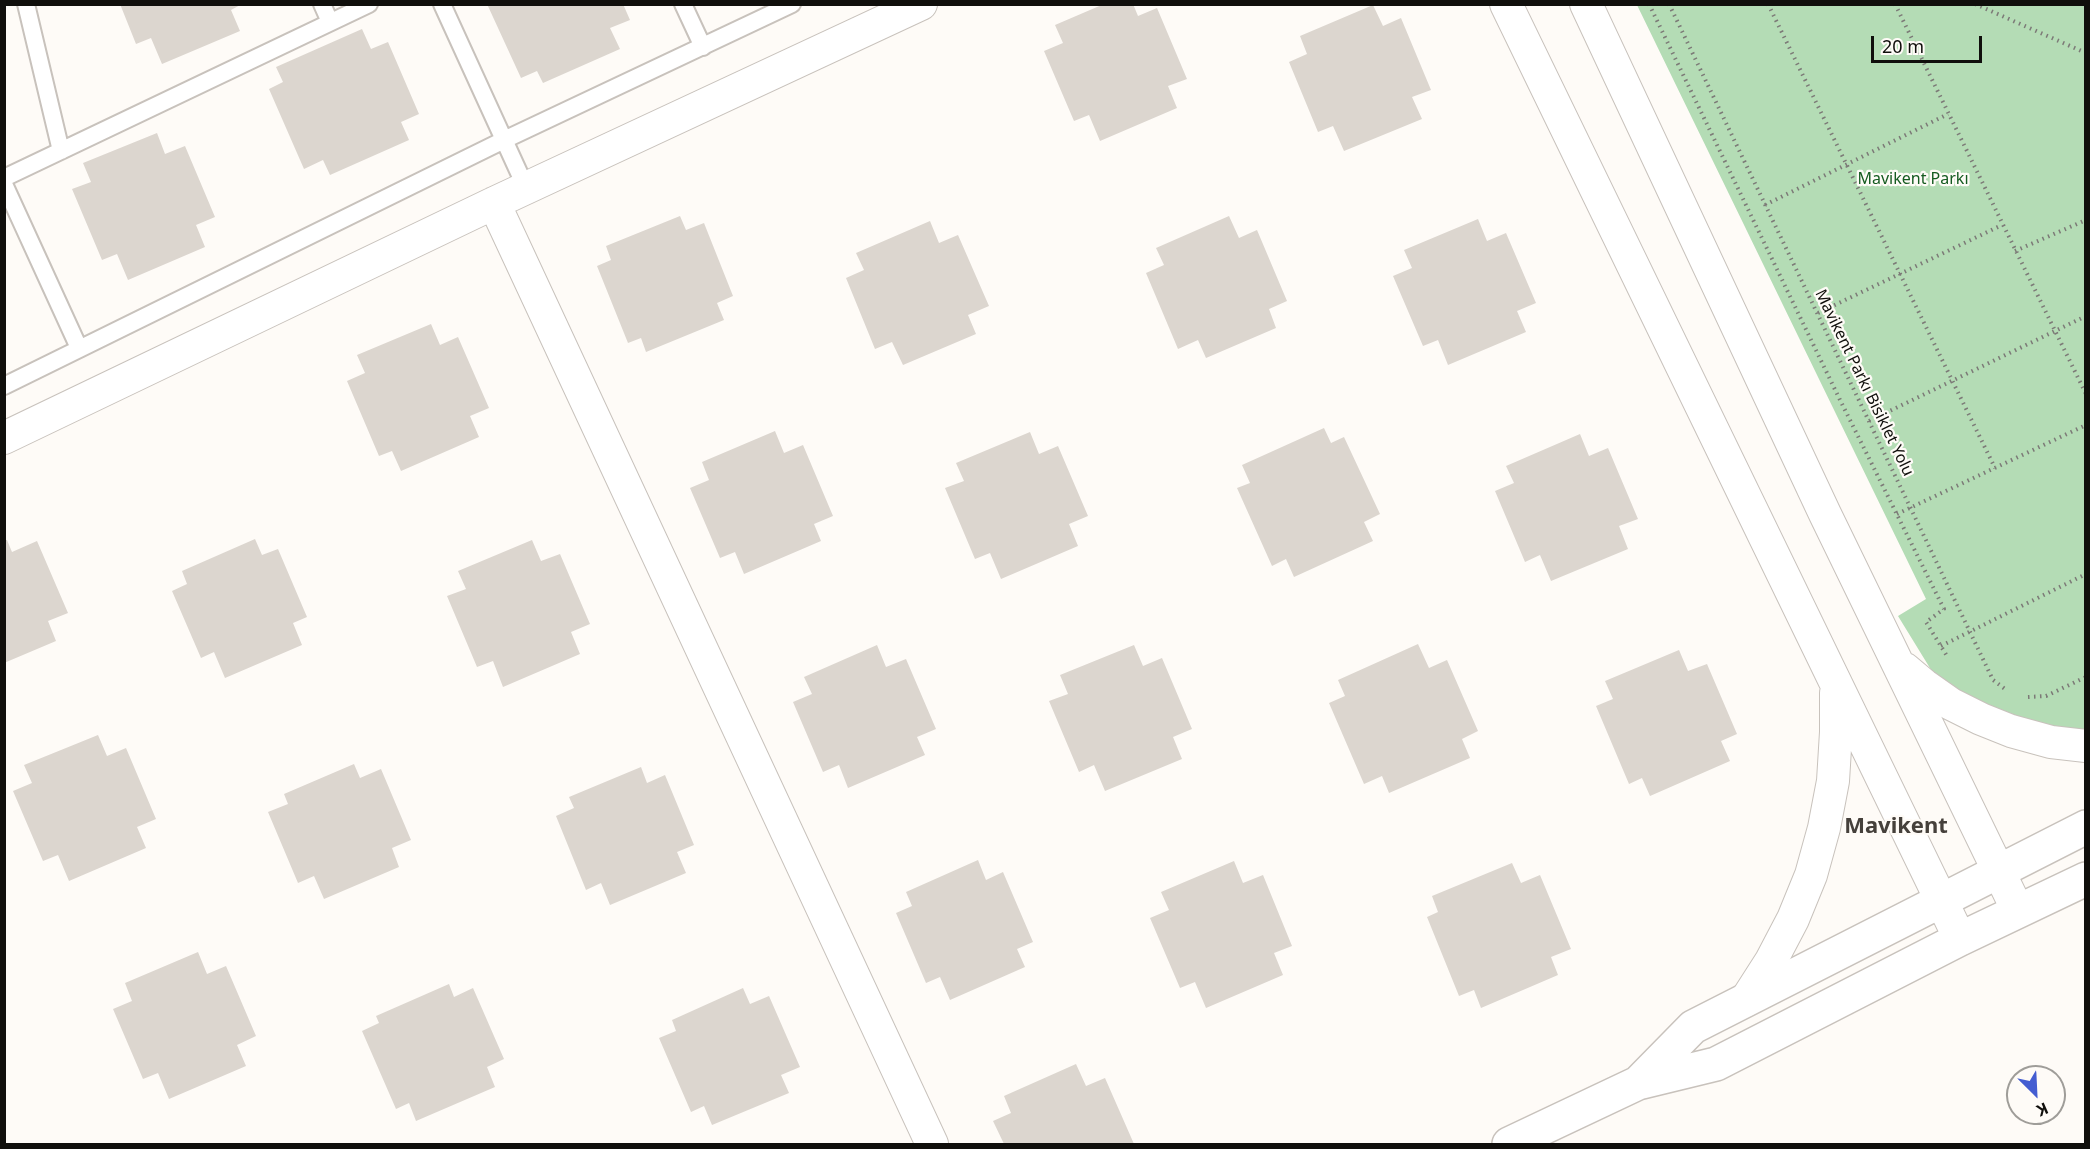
<!DOCTYPE html>
<meta charset="utf-8">
<style>
body{margin:0}
#map{position:relative;width:2090px;height:1149px;overflow:hidden;background:#fefbf7;font-family:"Noto Sans",sans-serif}
canvas{display:block}
.frame{position:absolute;inset:0;border:6px solid #100f0c;pointer-events:none}
.north{position:absolute;left:2006px;top:1065px;width:60px;height:60px;box-sizing:border-box;background:#fefbf7;border:2px solid #9f9d99;border-radius:50%;rotate:156deg;font-size:16px;font-weight:700;line-height:24px;text-align:center;color:#100f0c}
.north::after{content:'';display:block;margin:auto;width:21px;height:27px;background:#445dd1;clip-path:polygon(50% 0,100% 100%,50% 72%,0 100%)}
.scale{position:absolute;left:1871px;top:36px;width:111px;height:27px;box-sizing:border-box;border:3px solid #100f0c;border-top:0;padding-left:8px;font-size:18px;line-height:21px;white-space:nowrap;color:#100f0c;-webkit-text-stroke:4px #fefbf7;paint-order:stroke}
</style>
<div id="map">
<canvas width="2090" height="1149"></canvas>
<div class="frame"></div>
<div class="north">K</div>
<div class="scale">20 m</div>
</div>
<script>
const context = document.querySelector('canvas').getContext('2d');
context.lineJoin = 'round';
function paint(path, color) { context.fillStyle = color; context.fill(path, 'evenodd'); }
const poly = rows => new Path2D(rows.map(r => 'M' + r).join(''));
function stroke(path, color, width, dash) { context.strokeStyle = color; context.lineWidth = width; context.lineCap = dash ? 'butt' : 'round'; context.setLineDash(dash || []); context.stroke(path); }
function label(font, color, halo, rows, align = 'center') {
  context.font = font + ' "Noto Sans",sans-serif'; context.lineWidth = 4.5; context.setLineDash([]); context.textBaseline = 'middle'; context.strokeStyle = halo; context.fillStyle = color; for (const [text, x, y, turn = 0] of rows) {
    context.save(); context.translate(x, y); context.rotate((+turn || 0) * Math.PI / 180); context.textAlign = isNaN(turn) ? turn : align; if (halo) context.strokeText(text, 0, 0); context.fillText(text, 0, 0); context.restore();
  }
}
paint(poly([
 [1637,5,2085,5,2085,732,2006,725,1933,673,1898,616,1926,599]
]), '#b4dcb5');
paint(poly([
 [120,4,242,4,231,10,240,31,162,64,151,38,136,44],
 [487,4,623,4,630,20,610,28,620,49,543,83,537,71,521,78],
 [1104,4,1133,4,1138,16,1157,8,1187,79,1168,86,1177,108,1100,141,1089,115,1074,121,1044,51,1063,43,1055,25],
 [1373,5,1383,26,1401,18,1431,90,1412,97,1422,119,1344,151,1333,126,1318,132,1289,62,1307,54,1300,36],
 [362,29,371,49,388,42,419,114,401,122,409,140,330,175,323,160,304,169,269,89,283,82,276,67],
 [157,133,165,154,185,146,215,217,196,225,205,247,128,280,117,254,102,260,72,189,91,182,83,163],
 [680,216,686,230,704,223,733,296,717,303,724,320,646,352,641,338,628,343,597,266,611,260,606,246],
 [1229,216,1239,238,1257,230,1287,301,1269,309,1276,328,1206,358,1198,340,1178,349,1146,273,1164,265,1156,248],
 [1478,219,1487,241,1506,233,1536,303,1517,311,1526,332,1448,365,1438,340,1423,346,1393,276,1412,268,1404,250],
 [930,221,939,243,958,235,989,306,968,315,976,334,903,365,892,342,875,349,846,278,864,270,856,253],
 [431,324,440,345,458,337,489,408,470,416,479,437,401,471,392,451,379,456,347,381,365,373,357,355],
 [1324,428,1331,443,1344,437,1380,514,1364,522,1373,541,1294,577,1286,559,1272,566,1237,488,1250,483,1242,465],
 [775,431,784,453,803,445,833,516,814,524,821,541,744,574,735,552,720,558,690,488,709,480,702,462],
 [1030,432,1039,454,1058,446,1088,516,1069,524,1078,546,1001,579,990,553,975,559,945,488,964,481,956,463],
 [1580,434,1589,456,1608,448,1638,519,1619,526,1628,549,1551,581,1540,555,1525,562,1495,491,1514,483,1506,466],
 [255,539,262,555,278,549,307,617,293,623,302,645,225,678,214,652,201,658,172,591,187,584,182,571],
 [4,540,7,540,12,552,37,541,68,613,48,621,56,641,4,663],
 [532,540,541,561,560,554,590,624,571,632,580,654,503,687,493,661,477,667,447,596,466,589,458,571],
 [1418,644,1429,668,1447,660,1478,731,1462,739,1470,758,1389,793,1382,776,1364,784,1329,703,1345,696,1338,680],
 [877,645,886,667,906,659,936,729,917,737,925,755,848,788,839,765,823,772,793,702,812,694,804,677],
 [1134,645,1143,666,1162,658,1192,729,1173,737,1182,759,1105,791,1094,765,1079,772,1049,701,1068,694,1060,675],
 [1679,650,1688,671,1707,664,1737,734,1721,741,1730,761,1650,796,1642,778,1629,784,1596,706,1613,699,1605,681],
 [98,735,107,756,126,748,156,819,137,827,146,848,69,881,58,855,43,861,13,791,32,783,24,765],
 [354,764,360,778,381,769,411,840,392,848,399,867,324,899,314,876,298,883,268,812,288,804,284,794],
 [641,767,647,783,665,775,694,845,677,852,686,873,610,905,601,883,586,890,556,816,574,808,569,797],
 [978,860,986,880,1003,872,1033,942,1017,949,1025,967,950,1000,940,977,926,983,896,913,912,906,906,892],
 [1234,861,1243,883,1263,875,1292,946,1274,953,1283,975,1206,1008,1195,982,1180,988,1150,918,1169,910,1161,892],
 [1512,863,1521,883,1540,875,1571,949,1551,957,1558,975,1481,1008,1474,990,1459,996,1427,917,1438,912,1432,896],
 [198,952,207,974,226,966,256,1036,237,1045,246,1066,169,1099,158,1073,143,1079,113,1009,132,1001,125,983],
 [449,984,454,997,473,988,504,1059,487,1067,495,1087,416,1121,409,1103,396,1109,362,1031,379,1023,376,1016],
 [743,988,750,1004,769,996,800,1067,781,1075,789,1093,712,1125,704,1106,691,1112,659,1038,676,1031,672,1020],
 [1076,1064,1086,1086,1105,1078,1134,1144,1004,1144,993,1121,1011,1113,1004,1096]
]), '#dcd6cf');
const lane = poly([
 [26,4,61,151],
 [322,4,330,22],
 [442,4,526,188],
 [683,4,703,47],
 [4,178,369,4],
 [4,184,79,348],
 [4,386,504,140,792,4]
]);
const street = poly([
 [1506,4,1960,939],
 [1586,4,1825,514,2018,911],
 [494,203,932,1144],
 [4,438,494,203,921,4],
 [1905,669,1924,685,1951,704,1981,719,2011,731,2051,742,2086,746],
 [1746,1000,1771,961,1793,919,1811,875,1824,828,1833,781,1836,732,1836,693]
]);
const secondary = poly([
 [1638,1083,1693,1027,2086,827],
 [1509,1144,1638,1083,1716,1064,1960,939,2086,879]
]);
stroke(lane, '#c8c2bc', 20);
stroke(street, '#c8c2bc', 34);
stroke(secondary, '#c8c2bc', 36);
stroke(poly([
 [1649,4,1841,402,1944,609,1926,622,1947,656],
 [1669,4,1993,680,2005,689],
 [1768,4,1995,468],
 [1895,4,2086,394],
 [1975,4,2086,53],
 [1765,205,1948,114],
 [2015,251,2086,220],
 [1818,313,2002,225],
 [1869,421,2086,316],
 [1897,514,2086,425],
 [1941,646,2086,574],
 [2028,697,2046,696,2086,677]
]), '#7c7a77', 4, [1.5, 4.5]);
stroke(lane, '#fff', 16);
stroke(street, '#fff', 32);
stroke(secondary, '#fff', 33);
label('16px', '#155b20', '#fefbf7', [
 ["Mavikent Parkı",1913,179]
]);
label('16px', '#100f0c', '#fefbf7', [
 ["Mavikent Parkı Bisiklet Yolu",1864,383,64]
]);
label('bold 22px', '#45403b', '#fefbf7', [
 ["Mavikent",1896,827]
]);
</script>
